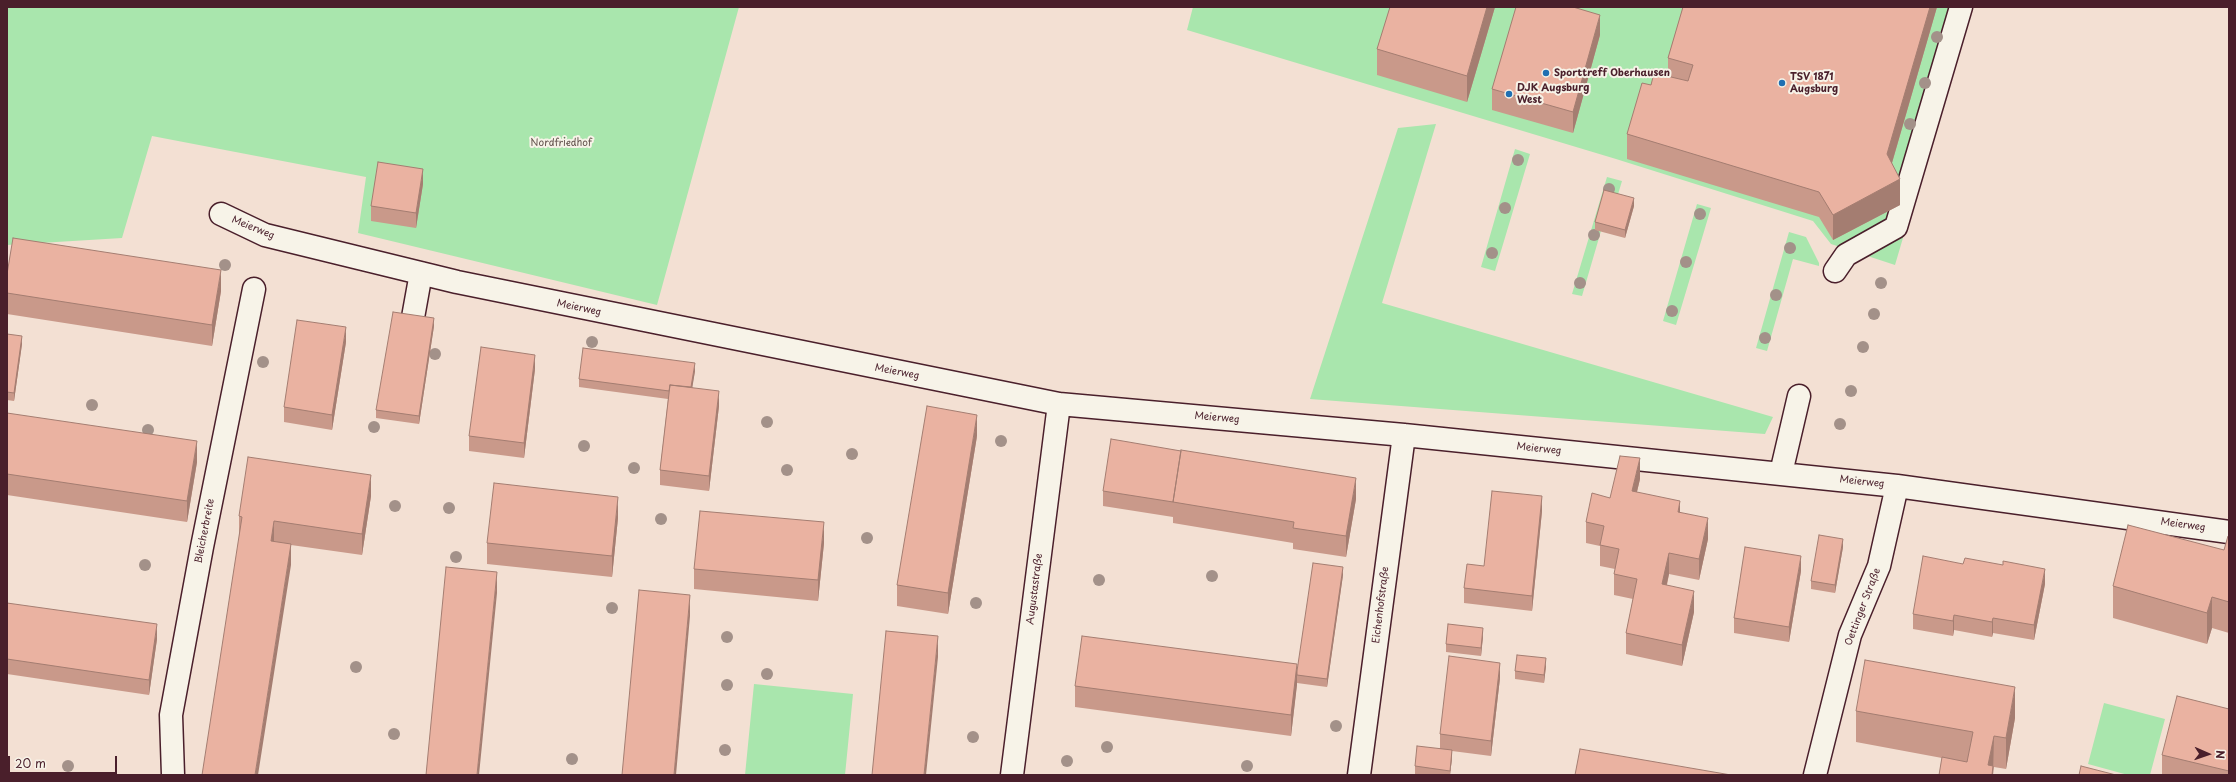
<!DOCTYPE html>
<meta charset="utf-8">
<style>
body{margin:0}
#map{position:relative;width:2236px;height:782px;overflow:hidden;background:#f3e0d3;font-family:"Playpen Sans",sans-serif}
canvas{display:block}
.frame{position:absolute;inset:0;border:8px solid #4a1f2b;pointer-events:none}
.north{position:absolute;left:2188px;top:734px;width:40px;height:40px;-webkit-text-stroke:3px #f7f3e8;paint-order:stroke;rotate:92deg;font-size:11px;font-weight:700;line-height:16px;text-align:center;color:#4a1f2b}
.north::after{content:'';display:block;margin:auto;width:14px;height:18px;background:#4a1f2b;clip-path:polygon(50% 0,100% 100%,50% 72%,0 100%)}
.scale{position:absolute;left:8px;top:756px;width:109px;height:18px;box-sizing:border-box;border:2px solid #4a1f2b;border-top:0;padding-left:5px;font-size:12px;line-height:14px;white-space:nowrap;color:#4a1f2b;-webkit-text-stroke:3px #f7f3e8;paint-order:stroke}
</style>
<div id="map">
<canvas width="2236" height="782"></canvas>
<div class="frame"></div>
<div class="north">N</div>
<div class="scale">20 m</div>
</div>
<script>
const context = document.querySelector('canvas').getContext('2d');
context.lineJoin = 'round';
function paint(path, color) { context.fillStyle = color; context.fill(path, 'evenodd'); }
const poly = rows => new Path2D(rows.map(r => 'M' + r).join(''));
function stroke(path, color, width, dash) { context.strokeStyle = color; context.lineWidth = width; context.lineCap = dash ? 'butt' : 'round'; context.setLineDash(dash || []); context.stroke(path); }
function label(font, color, halo, rows, align = 'center') {
  context.font = font + ' "Playpen Sans",sans-serif'; context.lineWidth = 4; context.setLineDash([]); context.textBaseline = 'middle'; context.strokeStyle = halo; context.fillStyle = color; for (const [text, x, y, turn = 0] of rows) {
    context.save(); context.translate(x, y); context.rotate((+turn || 0) * Math.PI / 180); context.textAlign = isNaN(turn) ? turn : align; if (halo) context.strokeText(text, 0, 0); context.fillText(text, 0, 0); context.restore();
  }
}
paint(poly([
 [7,7,739,7,657,305,358,233,366,177,152,136,122,238,7,245],
 [1193,7,1971,7,1895,265,1831,244,1813,221,1616,159,1187,30],
 [1436,124,1382,303,1773,417,1765,434,1310,399,1398,128],
 [1515,149,1530,154,1495,271,1481,267],
 [1607,177,1622,181,1616,201,1595,229,1601,231,1582,296,1572,294],
 [1697,204,1711,208,1676,325,1663,321],
 [1789,232,1806,237,1819,263,1819,266,1793,259,1767,351,1756,348],
 [754,684,853,694,845,775,745,775],
 [2104,703,2165,719,2150,775,2128,775,2088,764]
]), '#a9e6ad');
const minor = poly([
 [221,214,265,235,457,282,1059,404,1404,435,1897,486,2229,532],
 [1835,271,1846,255,1896,227,1961,7],
 [412,323,421,273],
 [1781,473,1799,396],
 [173,775,171,715,202,547,254,289],
 [1012,775,1059,404],
 [1359,775,1404,435],
 [1815,775,1850,635,1879,566,1897,486]
]);
stroke(minor, '#4a1f2b', 25);
stroke(minor, '#f7f3e8', 22);
context.fillStyle = '#a39189';
for (const [x, y] of [
 [1937,37],
 [1925,83],
 [1910,124],
 [1518,160],
 [1609,189],
 [1505,208],
 [1700,214],
 [1594,235],
 [1790,248],
 [1492,253],
 [1686,262],
 [225,265],
 [1580,283],
 [1881,283],
 [1776,295],
 [1672,311],
 [1874,314],
 [1765,338],
 [592,342],
 [1863,347],
 [435,354],
 [263,362],
 [1851,391],
 [92,405],
 [767,422],
 [1840,424],
 [374,427],
 [148,430],
 [1001,441],
 [584,446],
 [852,454],
 [634,468],
 [787,470],
 [395,506],
 [449,508],
 [661,519],
 [867,538],
 [456,557],
 [145,565],
 [1212,576],
 [1099,580],
 [976,603],
 [612,608],
 [727,637],
 [356,667],
 [767,674],
 [727,685],
 [1336,726],
 [394,734],
 [973,737],
 [1107,747],
 [725,750],
 [572,759],
 [1067,761],
 [68,766],
 [1247,766]
]) { context.beginPath(); context.arc(x, y, 6, 0, 2 * Math.PI); context.fill(); }
paint(poly([
 [1495,7,1467,102,1377,75,1377,49],
 [1683,7,1937,7,1892,163,1900,205,1833,240,1819,217,1627,159,1627,134,1651,85,1668,76,1668,58],
 [1600,35,1573,133,1492,110,1492,89],
 [423,184,416,228,371,221,371,206],
 [1634,206,1625,238,1595,230,1595,222],
 [7,274,221,291,212,346,7,314],
 [434,326,419,424,376,418,376,410],
 [7,334,22,344,14,401,7,400],
 [346,342,332,430,284,422,284,407],
 [535,369,524,458,469,451,469,436],
 [695,371,692,387,719,406,709,491,660,485,660,470,668,399,579,387,579,379],
 [7,413,197,462,187,522,7,495],
 [977,436,948,614,897,606,897,585],
 [1640,479,1637,492,1680,512,1708,539,1699,580,1669,574,1667,585,1694,612,1682,666,1626,654,1626,633,1633,599,1614,595,1614,574,1615,569,1600,566,1600,546,1586,543,1586,522,1610,498],
 [1103,491,1356,499,1346,557,1293,549,1293,543,1173,523,1173,517,1103,506],
 [371,496,362,555,291,545,291,565,239,536,239,516],
 [1542,511,1532,611,1464,603,1464,588],
 [618,518,612,577,487,564,487,543],
 [2229,536,2229,633,2212,628,2207,644,2113,618,2113,586,2224,550],
 [824,543,818,601,694,589,694,569],
 [1843,547,1835,593,1811,589,1811,581],
 [1801,571,1789,642,1734,633,1734,618],
 [1343,575,1327,687,1297,683,1291,736,1075,707,1075,686,1297,671],
 [2045,584,2034,640,1993,633,1992,637,1954,630,1953,636,1913,629,1913,614],
 [7,603,157,639,149,695,7,674],
 [1483,636,1481,656,1446,652,1446,644],
 [1546,666,1544,683,1515,679,1515,671],
 [1500,678,1491,756,1452,751,1452,758,1450,775,1421,775,1415,774,1415,766,1440,749,1440,734],
 [2229,709,2229,775,2162,775,2162,755],
 [1856,711,2015,718,2006,769,1994,767,1993,775,1942,758,1856,742]
]), '#c9998a');
paint(poly([
 [1487,7,1495,7,1467,102,1467,76],
 [1930,7,1937,7,1887,180,1887,154],
 [1600,15,1600,35,1573,133,1573,112],
 [423,169,423,184,416,228,416,213],
 [1900,179,1900,205,1833,240,1833,215],
 [1634,198,1634,206,1625,238,1625,230],
 [221,270,221,291,212,346,212,325],
 [434,318,434,326,419,424,419,416],
 [346,327,346,342,332,430,332,415],
 [22,336,22,344,14,401,14,393],
 [535,355,535,369,524,458,524,443],
 [695,363,695,371,690,402,690,394],
 [719,391,719,406,709,491,709,476],
 [977,415,977,436,948,614,948,593],
 [197,441,197,462,187,522,187,501],
 [1640,458,1640,479,1632,512,1632,491],
 [371,475,371,496,362,555,362,534],
 [1356,478,1356,499,1346,557,1346,536],
 [1542,496,1542,511,1532,611,1532,596],
 [618,497,618,518,612,577,612,556],
 [1680,501,1680,522,1678,512],
 [1708,518,1708,539,1699,580,1699,559],
 [274,521,274,542,271,541],
 [824,522,824,543,818,601,818,580],
 [1843,539,1843,547,1835,593,1835,585],
 [291,544,291,565,258,775,255,775],
 [1669,553,1669,574,1662,605,1662,584],
 [1801,556,1801,571,1789,642,1789,627],
 [1343,567,1343,575,1327,687,1327,679],
 [2045,569,2045,584,2034,640,2034,625],
 [497,572,497,593,479,775,477,775],
 [1694,591,1694,612,1682,666,1682,645],
 [690,595,690,616,676,775,674,775],
 [2212,597,2212,628,2207,644,2207,613],
 [1954,615,1954,630,1953,636,1953,621],
 [1993,618,1993,633,1992,637,1992,622],
 [157,624,157,639,149,695,149,680],
 [1483,628,1483,636,1481,656,1481,648],
 [938,636,938,657,926,775,924,775],
 [1546,658,1546,666,1544,683,1544,675],
 [1500,663,1500,678,1491,756,1491,741],
 [1297,664,1297,685,1291,736,1291,715],
 [2015,687,2015,718,2006,769,2006,738],
 [1994,736,1993,775,1988,775,1988,765],
 [1452,750,1452,758,1450,775,1450,771]
]), '#a47d71');
const building = poly([
 [1390,7,1487,7,1467,76,1377,49,1390,7],
 [1516,7,1573,7,1600,15,1573,112,1492,89,1516,7],
 [1683,7,1930,7,1887,154,1900,179,1833,215,1819,192,1627,134,1642,83,1651,85,1654,73,1688,81,1693,65,1668,58,1683,7],
 [378,162,423,169,416,213,371,206,378,162],
 [1604,190,1634,198,1625,230,1595,222,1604,190],
 [13,238,221,270,212,325,7,293,7,274,13,238],
 [393,312,434,318,419,416,376,410,393,312],
 [297,320,346,327,332,415,284,407,297,320],
 [7,334,22,336,14,393,7,392,7,334],
 [481,347,535,355,524,443,469,436,481,347],
 [583,348,695,363,691,387,670,385,669,391,579,379,583,348],
 [670,385,719,391,709,476,660,470,670,385],
 [927,406,977,415,948,593,897,585,927,406],
 [7,413,197,441,187,501,7,474,7,413],
 [1111,439,1181,451,1173,502,1103,491,1111,439],
 [1181,450,1356,478,1346,536,1293,528,1294,522,1173,502,1181,450],
 [1620,456,1640,458,1632,491,1680,501,1678,512,1708,518,1699,559,1669,553,1662,584,1694,591,1682,645,1626,633,1637,579,1614,574,1619,549,1600,545,1604,526,1586,522,1592,493,1610,498,1620,456],
 [248,457,371,475,362,534,274,521,271,541,291,544,255,775,202,775,242,517,239,516,248,457],
 [494,483,618,497,612,556,487,543,494,483],
 [1492,491,1542,496,1532,596,1464,588,1467,564,1484,566,1492,491],
 [700,511,824,522,818,580,694,569,700,511],
 [2128,525,2224,550,2228,536,2229,536,2229,602,2212,597,2207,613,2113,586,2128,525],
 [1819,535,1843,539,1835,585,1811,581,1819,535],
 [1745,547,1801,556,1789,627,1734,618,1745,547],
 [1923,556,1963,564,1965,558,2003,565,2003,561,2045,569,2034,625,1993,618,1992,622,1954,615,1953,621,1913,614,1923,556],
 [1313,563,1343,567,1327,679,1297,675,1297,671,1313,563],
 [446,567,497,572,477,775,426,775,446,567],
 [639,590,690,595,674,775,622,775,639,590],
 [7,603,157,624,149,680,7,659,7,603],
 [1448,624,1483,628,1481,648,1446,644,1448,624],
 [886,631,938,636,924,775,872,775,886,631],
 [1082,636,1297,664,1291,715,1075,686,1082,636],
 [1517,655,1546,658,1544,675,1515,671,1517,655],
 [1449,656,1500,663,1491,741,1440,734,1449,656],
 [1865,660,2015,687,2006,738,1994,736,1988,765,1993,766,1992,775,1939,775,1942,757,1967,762,1973,732,1856,711,1865,660],
 [2177,696,2229,709,2229,771,2162,755,2177,696],
 [1417,746,1452,750,1450,771,1415,766,1417,746],
 [1580,749,1731,775,1575,775,1580,749],
 [2081,766,2116,775,2079,775,2081,766],
 [7,773,17,775,7,775,7,773]
]);
paint(building, '#eab2a1');
stroke(building, '#a47d71', 1);
for (const [x, y, r, color] of [
 [1546,73,4,"#1f6fb2"],
 [1782,83,4,"#1f6fb2"],
 [1509,94,4,"#1f6fb2"]
]) { const dot = new Path2D(); dot.arc(x, y, r, 0, 2 * Math.PI); context.fillStyle = color; context.fill(dot); stroke(dot, '#f7f3e8', 1.5); }
label('bold 10px', '#4a1f2b', '#f7f3e8', [
 ["Sporttreff Oberhausen",1554,73],
 ["TSV 1871",1790,77],
 ["Augsburg",1790,89],
 ["DJK Augsburg",1517,88],
 ["West",1517,100]
], 'left');
label('10px', '#62514c', '#f7f3e8', [
 ["Nordfriedhof",561,143]
]);
label('10px', '#4a1f2b', '#f7f3e8', [
 ["Meierweg",253,228,22],
 ["Meierweg",579,308,12],
 ["Meierweg",897,372,11],
 ["Meierweg",1217,418,5],
 ["Meierweg",1539,449,6],
 ["Meierweg",1862,482,6],
 ["Meierweg",2183,525,8],
 ["Bleicherbreite",205,531,-79],
 ["Augustastraße",1035,589,-83],
 ["Eichenhofstraße",1381,605,-83],
 ["Oettinger Straße",1863,607,-69]
]);
</script>
